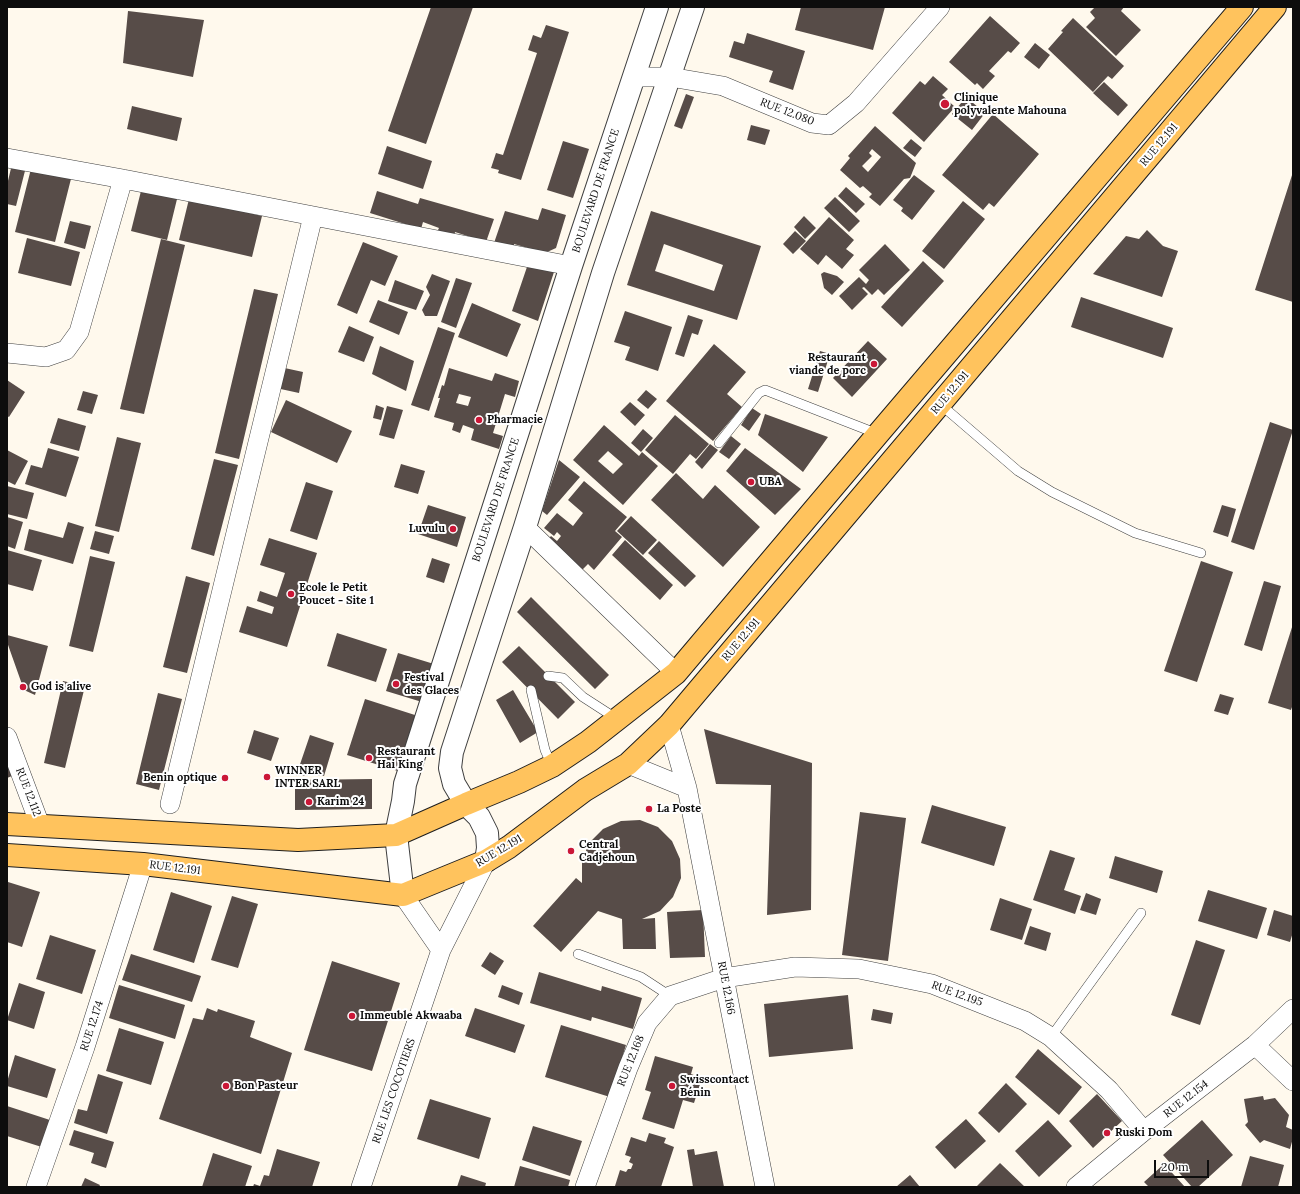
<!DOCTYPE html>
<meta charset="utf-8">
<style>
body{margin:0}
#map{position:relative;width:1300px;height:1194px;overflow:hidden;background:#fff9ed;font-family:Lora,serif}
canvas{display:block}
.frame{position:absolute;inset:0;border:8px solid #0d0d0d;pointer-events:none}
.scale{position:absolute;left:1154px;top:1160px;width:55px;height:18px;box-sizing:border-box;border:2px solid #0d0d0d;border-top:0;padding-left:5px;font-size:12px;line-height:14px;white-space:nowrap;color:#0d0d0d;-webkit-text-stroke:3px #fff;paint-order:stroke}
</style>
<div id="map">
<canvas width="1300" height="1194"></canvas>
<div class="frame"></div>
<div class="scale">20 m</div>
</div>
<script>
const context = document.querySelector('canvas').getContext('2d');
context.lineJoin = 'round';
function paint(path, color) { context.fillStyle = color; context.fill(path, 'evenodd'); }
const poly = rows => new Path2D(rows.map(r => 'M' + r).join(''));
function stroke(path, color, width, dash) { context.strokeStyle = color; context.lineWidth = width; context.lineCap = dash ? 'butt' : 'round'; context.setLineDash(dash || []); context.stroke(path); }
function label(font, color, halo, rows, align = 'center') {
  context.font = font + ' Lora,serif'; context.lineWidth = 4; context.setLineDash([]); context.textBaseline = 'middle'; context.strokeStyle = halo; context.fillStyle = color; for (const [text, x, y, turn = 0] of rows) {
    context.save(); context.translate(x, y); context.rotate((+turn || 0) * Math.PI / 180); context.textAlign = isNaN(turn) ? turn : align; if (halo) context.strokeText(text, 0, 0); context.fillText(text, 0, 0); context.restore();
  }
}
paint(poly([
 [431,7,473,7,426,144,388,131],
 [801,7,885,7,873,50,795,30],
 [1095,7,1124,7,1121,11,1141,30,1116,56,1086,27,1095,18,1090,12],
 [128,11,204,20,193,77,123,63],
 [990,16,1020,43,1011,53,1008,51,989,71,995,76,983,89,977,83,975,85,949,62],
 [1073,18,1124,66,1112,79,1108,76,1093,92,1048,49,1063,32,1061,31],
 [546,25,569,32,521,180,498,173,499,170,491,168,496,153,503,155,537,53,528,50,533,35,541,38],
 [747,33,805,51,793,90,769,82,773,71,729,57,734,41,744,44],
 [1035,43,1050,55,1039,69,1024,57],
 [933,76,948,89,942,95,955,107,924,142,892,113,920,81,925,85],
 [1104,82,1128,105,1118,116,1093,93],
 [686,94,694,97,682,129,674,126],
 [966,97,985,113,972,130,952,114],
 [132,106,182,118,177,141,127,129],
 [993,114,1039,154,994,207,989,203,983,210,942,175],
 [751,125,770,130,765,145,747,140],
 [875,126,916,163,910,178,904,179,880,206,869,197,872,194,863,186,860,188,840,170,850,158,848,156],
 [872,149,881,157,868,172,862,166,872,156,869,153],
 [911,139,922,148,915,157,903,148],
 [563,141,589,149,573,198,547,190],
 [387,146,432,161,423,189,378,174],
 [34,157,74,167,55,242,15,232],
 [13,160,27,163,16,206,7,204,7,185],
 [1293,172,1293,302,1255,290],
 [914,175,935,191,912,220,901,211,903,208,893,200],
 [142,187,178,195,167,240,131,231],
 [846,187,865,204,856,213,838,196],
 [377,191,418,204,420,198,494,219,486,242,455,232,454,238,436,234,439,228,423,222,421,229,370,213],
 [835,197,860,221,849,232,824,208],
 [189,199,262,216,252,257,179,240],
 [963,201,985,219,944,269,922,251],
 [542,208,566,215,556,248,545,253,514,244,514,248,494,243,505,211,538,220],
 [651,211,761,246,737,320,627,285],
 [664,244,723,265,714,291,655,271],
 [804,216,816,228,805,239,794,227],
 [829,217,854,240,846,249,854,255,842,269,826,255,818,265,800,249],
 [70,221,91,226,85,249,64,243],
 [1147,230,1163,246,1178,251,1162,297,1093,274,1126,236,1139,239],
 [795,231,806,241,793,254,783,244],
 [27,238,80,252,71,286,18,273],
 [161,239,185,245,144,414,120,409],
 [363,242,398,256,385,286,371,280,357,314,337,305],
 [885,244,910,270,884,295,878,289,872,295,864,287,862,288,868,294,852,310,839,296,859,277,866,284,869,280,859,270],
 [923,261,944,281,902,327,881,307],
 [528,264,554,272,538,321,512,311],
 [824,272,837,276,844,282,832,295,824,288,821,274],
 [432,274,450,281,437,316,425,316,422,310,430,295,426,287],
 [456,278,472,283,456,328,441,322],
 [395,280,424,291,416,310,388,301],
 [254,289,278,294,239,459,215,453],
 [1081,297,1173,328,1163,358,1071,327],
 [378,300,408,312,399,335,369,322],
 [472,303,521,324,507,357,458,337],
 [625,311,672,327,658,371,625,360,630,347,614,342],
 [688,315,703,320,698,335,692,333,684,357,675,354],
 [349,326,374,337,364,362,338,352],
 [438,327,455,333,429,411,411,405],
 [868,341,887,359,852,397,833,378],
 [714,344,746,372,727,394,742,407,713,441,666,401],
 [380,346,414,361,406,391,372,374],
 [820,351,830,354,818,392,808,389],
 [280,367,303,372,299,393,276,388],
 [449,368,492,381,495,373,519,381,515,397,505,394,493,433,503,436,499,449,471,440,474,429,463,425,460,433,452,430,454,423,434,417,440,398,438,398,442,385,444,386],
 [459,394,471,397,468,406,456,403],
 [7,380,25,392,9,417,7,416],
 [646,390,657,399,648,409,637,400],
 [83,391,98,395,92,414,77,410],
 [286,400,352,431,337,463,271,432],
 [630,402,645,415,635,426,620,412],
 [376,405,384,408,381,420,373,418],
 [387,406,403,410,394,439,379,435],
 [752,408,761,414,749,431,741,425],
 [765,414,828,437,803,472,758,435],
 [675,415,709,444,696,459,690,454,673,474,645,450],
 [58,418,86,426,79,451,50,443],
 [1270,422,1293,430,1254,550,1231,542],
 [604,425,639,456,642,452,658,466,623,505,573,460],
 [608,451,623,464,613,474,598,461],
 [643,429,653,438,641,452,631,443],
 [731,436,741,444,729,459,719,452],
 [117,437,141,443,119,532,95,526],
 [710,444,718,450,702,469,695,462],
 [48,448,79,457,66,497,25,484,31,465,42,468],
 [745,448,801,489,775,515,726,471],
 [7,450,28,461,15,485,7,481],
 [214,459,238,465,214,556,191,549],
 [559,460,580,477,547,515,542,511],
 [401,464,425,471,418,494,394,487],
 [676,473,703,499,715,485,760,527,723,567,651,500],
 [584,481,627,517,615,531,622,537,594,570,588,564,581,571,546,542,551,536,557,541,561,536,557,532,554,536,544,528,557,513,573,526,583,513,568,500],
 [306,482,333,491,317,540,290,531],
 [7,486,34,493,27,519,7,514],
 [428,505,466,517,457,547,418,534],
 [1222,505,1236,509,1228,537,1213,532],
 [631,516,657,540,643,555,617,531],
 [7,517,23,522,15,549,7,546],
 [68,522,84,527,73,564,24,550,29,529,63,538],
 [95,531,114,536,109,554,90,549],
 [269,538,317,553,287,647,239,632,247,606,272,614,274,607,257,601,260,591,277,597,285,573,260,565],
 [625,540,673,585,660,600,612,555],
 [659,541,696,576,685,587,648,553],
 [7,550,42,560,33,591,7,584],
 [90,556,115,562,93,652,69,646],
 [432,558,450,564,444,583,426,577],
 [1201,561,1233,572,1197,682,1164,671],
 [186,576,210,583,187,673,163,667],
 [1264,581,1281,586,1262,651,1244,645],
 [531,597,609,675,595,689,517,612],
 [1293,624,1293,704,1291,710,1268,703],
 [337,633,387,649,376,682,327,666],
 [7,635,48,646,35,695,24,690,7,642],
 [519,646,575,702,558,719,502,662],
 [398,653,434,664,422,702,386,691],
 [63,681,85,686,65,768,44,763],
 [513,690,538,732,520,743,496,700],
 [158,693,182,699,159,790,136,784],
 [1220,694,1234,698,1228,715,1214,711],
 [365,699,418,716,401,772,347,755],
 [704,729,812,763,811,910,767,915,771,785,716,784],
 [254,730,279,738,271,761,247,753],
 [310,735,334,743,324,776,296,776],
 [7,744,17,774,7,778],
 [372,779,372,809,295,810,295,780],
 [932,805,1006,827,994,866,921,843],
 [860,812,906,818,888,961,842,955],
 [640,820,658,827,672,841,680,859,681,878,673,897,660,911,642,919,655,918,656,949,623,949,622,919,598,911,561,952,533,926,576,878,582,883,582,861,589,843,603,829,621,821],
 [1050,850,1075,858,1064,890,1081,896,1075,914,1033,900],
 [1115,856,1163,871,1157,893,1109,878],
 [8,882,40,892,22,947,7,942],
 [1208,890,1267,908,1257,939,1198,921],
 [171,892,212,906,194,963,153,950],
 [1086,893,1101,899,1096,915,1080,910],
 [232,896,258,904,238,968,211,960],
 [1000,898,1032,909,1022,940,990,930],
 [703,910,705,957,670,958,667,912],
 [1274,910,1293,916,1293,932,1290,942,1267,935],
 [1030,926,1051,933,1046,951,1024,944],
 [50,935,96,950,82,994,36,979],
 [1196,940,1225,950,1200,1025,1171,1015],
 [490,952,504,961,495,975,481,966],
 [131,954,201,976,192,1002,122,980],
 [332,961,400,983,372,1071,304,1050],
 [539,972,601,991,602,986,642,998,633,1029,592,1017,591,1021,530,1003],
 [19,983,45,992,34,1029,7,1020],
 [119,985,185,1005,175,1039,109,1018],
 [502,985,523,993,519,1005,498,997],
 [848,995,853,1049,769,1057,764,1004],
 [207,1008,217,1012,218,1009,255,1021,250,1037,292,1053,261,1154,159,1119,193,1018,203,1020],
 [475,1008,525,1025,515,1053,465,1036],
 [873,1009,893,1013,891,1024,871,1020],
 [561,1025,626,1045,610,1097,545,1077],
 [119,1028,164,1042,151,1085,106,1071],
 [1038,1049,1082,1087,1059,1115,1015,1077],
 [15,1055,56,1069,47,1098,7,1086,7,1082],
 [655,1056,693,1067,691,1074,702,1078,694,1103,683,1100,674,1129,642,1119,651,1092,645,1090],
 [98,1074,123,1082,107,1134,74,1123,78,1109,87,1111],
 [1006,1083,1027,1104,999,1133,978,1113],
 [1097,1094,1122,1121,1093,1148,1069,1121],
 [1263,1096,1264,1100,1275,1098,1289,1115,1286,1127,1293,1130,1293,1138,1290,1149,1264,1140,1260,1143,1245,1125,1248,1122,1244,1099],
 [430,1099,491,1118,479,1159,417,1139],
 [7,1106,56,1122,48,1149,7,1136],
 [966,1119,986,1141,955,1169,935,1147],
 [1048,1120,1072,1146,1039,1177,1015,1151],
 [1202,1120,1233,1155,1198,1187,1192,1187,1163,1155],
 [533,1126,582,1141,570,1176,522,1160],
 [74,1130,114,1142,106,1168,91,1163,94,1153,69,1145],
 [649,1133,666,1138,664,1143,674,1147,661,1187,615,1186,620,1170,626,1172,628,1169,631,1169,633,1164,629,1162,631,1157,625,1155,631,1137,646,1142],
 [277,1149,320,1162,312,1187,253,1187,254,1184,260,1186,264,1175,269,1176],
 [694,1149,695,1155,717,1151,724,1187,693,1187,687,1150],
 [213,1153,252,1166,245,1187,202,1187],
 [1250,1156,1284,1165,1278,1187,1241,1187],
 [1000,1163,1025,1187,976,1187],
 [1164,1164,1185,1187,1149,1187,1144,1182],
 [520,1166,570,1180,568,1187,514,1187],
 [461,1175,486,1183,485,1187,457,1187],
 [910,1175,920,1187,896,1187],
 [85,1178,100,1185,99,1187,81,1187]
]), '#574c48');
const service = poly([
 [940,404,1018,471,1052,492,1135,533,1201,553],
 [719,443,759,393,765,390,878,434],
 [548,676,563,678,583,697,617,719],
 [531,690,545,750,552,766],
 [578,954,641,977,670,996],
 [1051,1037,1141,913]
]);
const minor = poly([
 [634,77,670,77,723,86,812,123,829,125,856,103,940,7],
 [7,158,123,179,571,266],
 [7,353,46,357,66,350,79,332,123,179],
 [525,527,676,673],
 [669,725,687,788,765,1187],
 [7,737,40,825],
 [628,764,687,788],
 [170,804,313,216],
 [403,895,441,950],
 [1255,1045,1293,1081],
 [36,1187,85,1047,143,864],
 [361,1187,441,950,486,861],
 [585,1187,628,1068,647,1023,670,996,724,978,795,967,859,969,932,984,1025,1021,1051,1037,1109,1090,1144,1131],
 [1076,1187,1144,1131,1255,1045,1293,1009]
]);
const tertiary = poly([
 [486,861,488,848,487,833,479,817,466,804,454,784,450,768,452,752,525,527,603,273,693,7],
 [403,895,396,835,403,801,405,784,571,266,657,7]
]);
const primary = poly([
 [7,824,298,840,396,835,466,804,519,782,552,766,588,742,676,673,878,434,1242,7],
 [7,855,143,864,403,895,486,861,509,847,585,790,628,764,669,725,1275,7]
]);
stroke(service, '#404040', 10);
stroke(minor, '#404040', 20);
stroke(tertiary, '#404040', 24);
stroke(primary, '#1e1e1e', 24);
stroke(service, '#fff', 9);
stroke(minor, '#fff', 19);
stroke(tertiary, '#fff', 22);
stroke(primary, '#ffc35d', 22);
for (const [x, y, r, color] of [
 [945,104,5,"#cb1737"],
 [874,364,4,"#cb1737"],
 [479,420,4,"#cb1737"],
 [751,482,4,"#cb1737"],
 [453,529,4,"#cb1737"],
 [291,594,4,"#cb1737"],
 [396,684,4,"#cb1737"],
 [23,687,4,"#cb1737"],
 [369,758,4,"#cb1737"],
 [267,777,4,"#cb1737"],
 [225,778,4,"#cb1737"],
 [309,802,4,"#cb1737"],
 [649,809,4,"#cb1737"],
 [571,851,4,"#cb1737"],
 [352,1016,4,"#cb1737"],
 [226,1086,4,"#cb1737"],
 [672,1086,4,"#cb1737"],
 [1107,1133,4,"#cb1737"]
]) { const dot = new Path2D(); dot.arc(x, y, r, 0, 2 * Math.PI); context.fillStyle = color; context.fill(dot); stroke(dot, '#fff', 1.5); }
label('bold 11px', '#0d0d0d', '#fff', [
 ["Clinique",954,98],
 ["polyvalente Mahouna",954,111],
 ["Restaurant",866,358,"right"],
 ["viande de porc",866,371,"right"],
 ["Pharmacie",487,420],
 ["UBA",759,482],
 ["Luvulu",445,529,"right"],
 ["Ecole le Petit",299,588],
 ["Poucet - Site 1",299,601],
 ["Festival",404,678],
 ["des Glaces",404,691],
 ["God is alive",31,687],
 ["Restaurant",377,752],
 ["Hai King",377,765],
 ["WINNER",275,771],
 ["INTER SARL",275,784],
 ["Benin optique",217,778,"right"],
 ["Karim 24",317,802],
 ["La Poste",657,809],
 ["Central",579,845],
 ["Cadjehoun",579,858],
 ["Immeuble Akwaaba",360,1016],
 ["Swisscontact",680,1080],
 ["Bénin",680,1093],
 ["Bon Pasteur",234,1086],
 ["Ruski Dom",1115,1133]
], 'left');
label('11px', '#0d0d0d', '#fff', [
 ["RUE 12.080",787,112,21],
 ["RUE 12.191",1159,145,-50],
 ["BOULEVARD DE FRANCE",596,191,-72],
 ["RUE 12.191",950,393,-50],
 ["BOULEVARD DE FRANCE",496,500,-72],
 ["RUE 12.191",741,640,-50],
 ["RUE 12.112",28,792,69],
 ["RUE 12.191",499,851,-31],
 ["RUE 12.191",175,868,7],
 ["RUE 12.166",726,988,79],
 ["RUE 12.195",957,994,20],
 ["RUE 12.174",92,1026,-72],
 ["RUE 12.168",631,1061,-68],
 ["RUE LES COCOTIERS",394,1091,-71],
 ["RUE 12.154",1186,1099,-38]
]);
</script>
